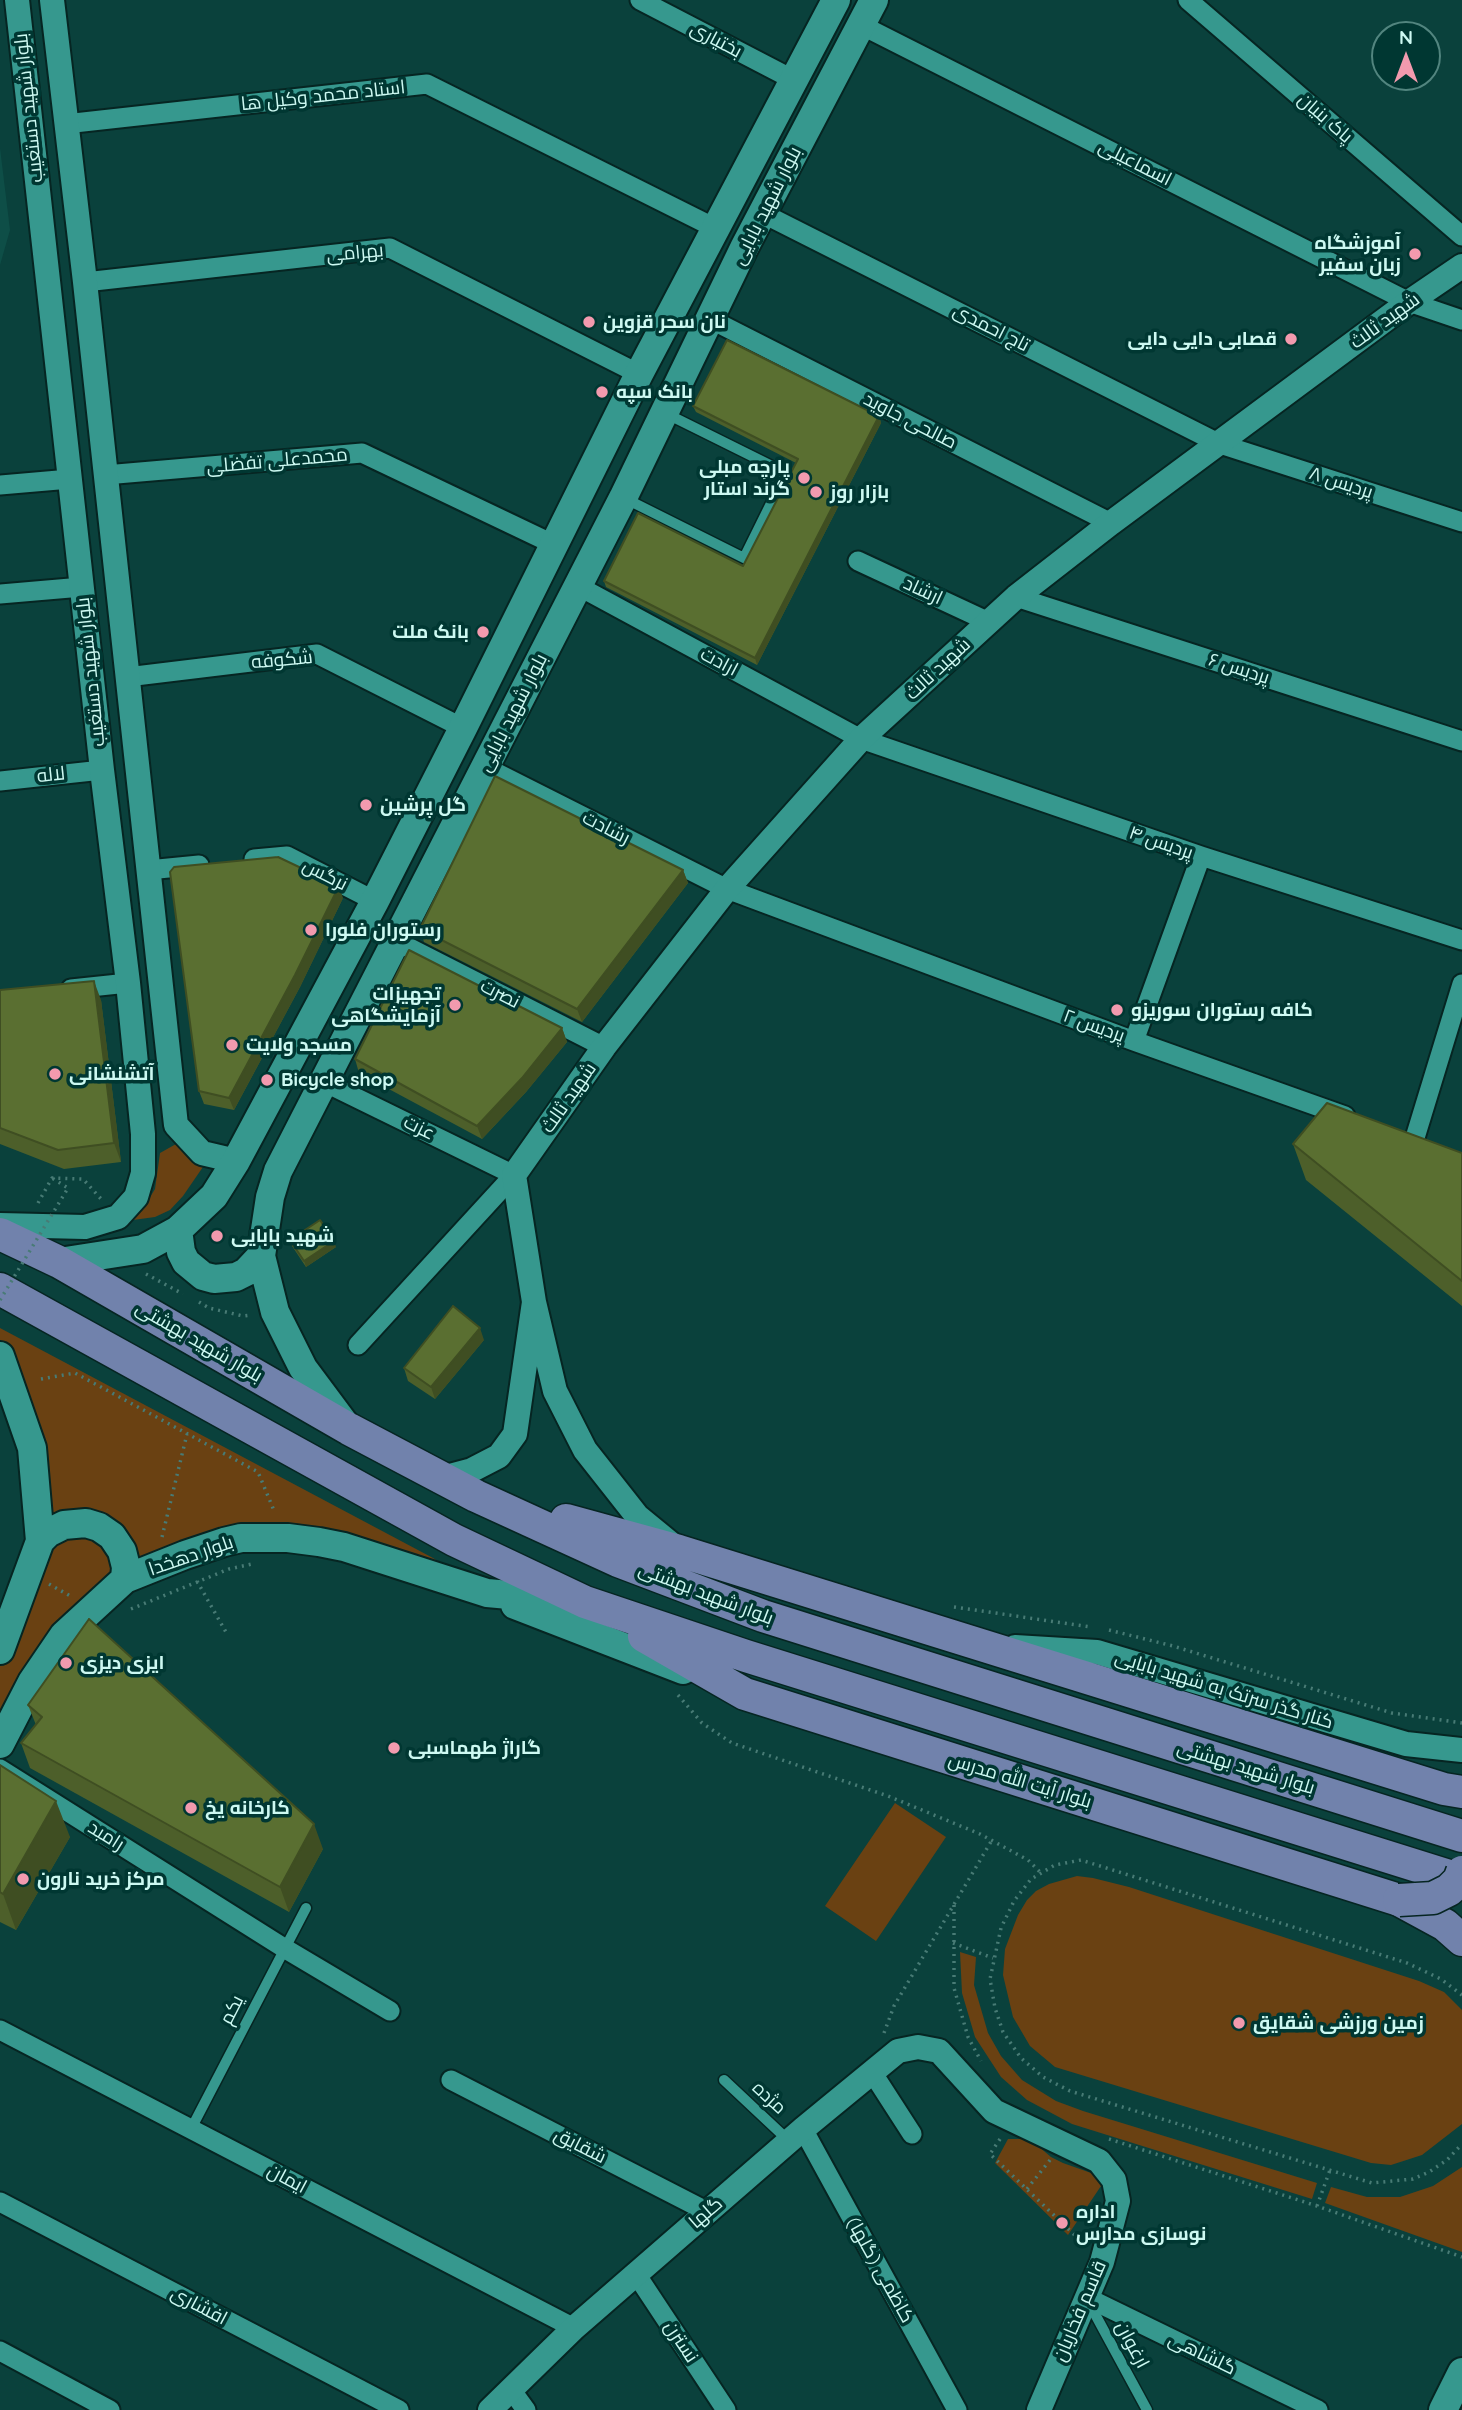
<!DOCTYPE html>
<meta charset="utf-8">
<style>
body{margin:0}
#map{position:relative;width:1462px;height:2410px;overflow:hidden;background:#0a413c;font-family:Quicksand,sans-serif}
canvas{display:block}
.north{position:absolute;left:1371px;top:21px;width:70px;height:70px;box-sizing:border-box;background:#003732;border:2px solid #52857f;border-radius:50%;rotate:0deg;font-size:19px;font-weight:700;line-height:28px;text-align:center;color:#cdf9f2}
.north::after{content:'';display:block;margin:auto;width:24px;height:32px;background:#f29aae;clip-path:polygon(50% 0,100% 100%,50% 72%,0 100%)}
</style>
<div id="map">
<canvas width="1462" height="2410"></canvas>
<div class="north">N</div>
</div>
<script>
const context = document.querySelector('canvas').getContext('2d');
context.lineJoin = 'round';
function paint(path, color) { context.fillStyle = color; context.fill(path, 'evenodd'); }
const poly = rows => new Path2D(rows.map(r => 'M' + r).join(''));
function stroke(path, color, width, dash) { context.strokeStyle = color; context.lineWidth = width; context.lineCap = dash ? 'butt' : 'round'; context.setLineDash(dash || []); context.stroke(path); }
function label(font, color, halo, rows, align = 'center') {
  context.font = font + ' Quicksand,Cairo,sans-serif'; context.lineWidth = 7; context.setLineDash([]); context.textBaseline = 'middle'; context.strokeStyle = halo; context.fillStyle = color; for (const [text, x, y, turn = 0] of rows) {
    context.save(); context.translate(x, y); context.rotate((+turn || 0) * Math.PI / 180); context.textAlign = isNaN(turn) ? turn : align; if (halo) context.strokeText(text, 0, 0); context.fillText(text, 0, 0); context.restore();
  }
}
paint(poly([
 [0,148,10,230,0,265]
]), '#0e4e47');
paint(poly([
 [176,1144,192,1157,205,1164,183,1196,170,1210,155,1217,133,1220,144,1207,155,1189,160,1153],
 [0,1328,433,1558,487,1593,288,1538,125,1579,0,1744,0,1650,40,1541,0,1356],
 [895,1803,946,1837,876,1941,825,1906],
 [1077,1876,1093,1878,1129,1887,1419,1981,1444,1992,1462,2010,1462,2124,1422,2155,1391,2165,1371,2163,1055,2067,1030,2046,1013,2017,1003,1975,1005,1949,1018,1915,1027,1900,1036,1891,1049,1884],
 [960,1952,976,1957,974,1985,988,2033,1001,2056,1022,2080,1056,2101,1083,2111,1317,2183,1312,2199,1072,2124,1027,2100,1001,2077,975,2037,962,1993],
 [1008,2139,1024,2139,1038,2146,1051,2157,1063,2163,1094,2174,1099,2178,1101,2186,1068,2235,995,2163],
 [1462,2167,1462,2252,1325,2203,1331,2187,1367,2197,1400,2197,1433,2186]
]), '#6a4112');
const service = poly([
 [624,498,744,558,786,473,665,413],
 [724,2080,789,2141],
 [191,2129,306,1908],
 [1089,2303,1147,2410]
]);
const minor = poly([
 [640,0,792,79],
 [1188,0,1462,236],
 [861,25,1409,302,1462,320],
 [65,124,427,84,717,229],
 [762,213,1220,444,1462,522],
 [85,282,390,248,639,374],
 [710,319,1111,523],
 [105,475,362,453,555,545],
 [0,485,70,479],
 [858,561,989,622],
 [578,586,861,739,1201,856,1462,940],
 [0,594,82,587],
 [1016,597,1462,741],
 [127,677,317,654,463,728],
 [485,767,727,889,1134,1041,1345,1116],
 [0,781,102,770],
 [254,859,287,856,375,901],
 [148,870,199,865],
 [396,941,604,1047],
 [71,989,128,983],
 [1134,1041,1201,856],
 [324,1082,514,1175,358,1345],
 [1414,1141,1462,984],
 [0,1769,284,1948,390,2011],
 [0,2030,574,2328],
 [872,2072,912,2134],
 [451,2080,708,2212],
 [803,2129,957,2410],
 [0,2202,399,2410],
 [636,2274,726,2410],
 [1086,2297,1318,2410],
 [0,2351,110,2410],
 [510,2388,526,2410]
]);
const tertiary = poly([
 [52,0,85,282,176,1125,202,1153,236,1161],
 [0,1225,85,1227,118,1217,136,1197,143,1173,143,1134,128,983,102,770,17,0],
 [534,1302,514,1175,604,1047,727,889,861,739,1016,597,1111,523,1409,302,1462,266],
 [442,1478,472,1470,499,1456,515,1434,534,1302,555,1391,585,1450,637,1516,676,1548],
 [1015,1647,1097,1652,1406,1744,1462,1750],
 [490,2410,574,2328,803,2129,898,2051,918,2047,939,2051,994,2111,1099,2161,1114,2180,1118,2201,1102,2262,1039,2410]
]);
const secondary = poly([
 [178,1230,181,1252,186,1262,203,1276,214,1279,236,1277,246,1272,261,1256],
 [59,1262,143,1249,178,1230,214,1196,236,1161,375,901,463,728,639,374,836,0],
 [0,1356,32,1448,40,1541,0,1650],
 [347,1427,303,1368,275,1312,261,1256,270,1197,278,1171,623,498,744,248,874,0],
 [40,1541,48,1533,64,1525,86,1523,99,1527,112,1536,122,1551,126,1567,125,1579],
 [515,1605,683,1670],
 [0,1744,32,1682,64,1635,125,1579,185,1555,224,1542,241,1538,288,1538,319,1542,344,1547,487,1593,576,1601],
 [1443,2410,1462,2372]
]);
const primary = poly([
 [0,1234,59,1262,349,1429,476,1496,618,1561,763,1616,1462,1836],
 [0,1289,454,1540,585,1602,746,1656,1462,1880],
 [566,1520,679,1551,1444,1789,1462,1792],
 [644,1636,745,1694,1399,1900,1445,1925,1462,1940]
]);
stroke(service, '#062522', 13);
stroke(minor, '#062522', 23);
stroke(tertiary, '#062522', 28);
stroke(secondary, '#062522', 32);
stroke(primary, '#062522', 35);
stroke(poly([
 [38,1203,52,1178,83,1179,102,1200],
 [146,1274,183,1294],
 [199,1302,209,1308,243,1316,251,1315],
 [41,1379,75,1373,258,1472,275,1513],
 [162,1537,187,1434],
 [197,1581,227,1634],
 [49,1584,72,1597],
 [954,1607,1091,1627],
 [131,1609,229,1569,252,1564],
 [1109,1630,1173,1646,1392,1713,1462,1723],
 [678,1695,702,1723,732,1743,888,1796,980,1834,1028,1860,1041,1873],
 [954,1905,954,1988,968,2037,981,2061],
 [953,1943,993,1958],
 [1462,1995,1441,1979,1407,1963,1081,1860,1055,1865,1031,1879,1014,1901,1001,1928,990,1979,995,2008,1003,2032,1021,2058,1043,2077,1070,2091,1372,2183,1413,2179,1429,2172,1447,2160,1462,2144],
 [884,2033,894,2006,992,1840],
 [1000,2139,990,2154,1083,2243],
 [1109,2139,1317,2206,1462,2257],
 [1027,2189,1050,2160],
 [1317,2206,1330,2170]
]), '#487b75', 3.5, [2, 5]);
stroke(service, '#36988e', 10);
stroke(minor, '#36988e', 19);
stroke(tertiary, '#36988e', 24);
stroke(secondary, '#36988e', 28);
stroke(primary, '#7182ac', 32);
const primaryBridge = poly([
 [1399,1900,1433,1898,1449,1890,1459,1880,1462,1872]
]);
stroke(primaryBridge, '#062522', 35, []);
stroke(poly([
 [0,1300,68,1188,52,1178]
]), '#487b75', 3.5, [2, 5]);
stroke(primaryBridge, '#7182ac', 32);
paint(poly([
 [693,406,879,416,881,423,757,665,606,587,604,581,743,566,796,463,696,412],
 [683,870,688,883,582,1022,424,942,420,929],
 [343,898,300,987,234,1110,204,1104,199,1091],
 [0,990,101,1000,121,1162,64,1169,0,1144],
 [562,1028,567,1042,526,1092,482,1139,359,1073,355,1059],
 [1293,1144,1462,1153,1462,1306,1306,1180],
 [290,1240,336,1247,306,1267,292,1246],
 [484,1340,435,1399,408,1381,404,1368],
 [28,1705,323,1849,289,1912,30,1768,21,1743,36,1725],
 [0,1765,70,1837,16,1930,0,1922]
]), '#4d5f2a');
paint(poly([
 [879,416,881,423,757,665,755,658],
 [683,870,688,883,582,1022,577,1009],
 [339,886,343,898,300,987,234,1110,229,1098],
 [94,981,101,1000,121,1162,114,1143],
 [562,1028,567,1042,526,1092,482,1139,477,1126],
 [334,1241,336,1247,306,1267,304,1261],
 [480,1328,484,1340,435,1399,431,1387],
 [56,1801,70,1837,16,1930,3,1894],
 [314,1824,323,1849,289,1912,280,1887]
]), '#3f4e22');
const building = poly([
 [727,340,879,416,755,658,604,581,638,513,743,566,798,459,693,406,727,340],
 [495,776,683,870,577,1009,420,929,495,776],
 [278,857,339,886,295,975,229,1098,199,1091,170,872,174,867,278,857],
 [409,950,562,1028,522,1078,477,1126,355,1059,409,950],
 [94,981,114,1143,58,1150,0,1128,0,990,94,981],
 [1327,1103,1462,1153,1462,1281,1293,1144,1327,1103],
 [320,1220,334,1241,304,1261,290,1240,320,1220],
 [453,1306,480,1328,431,1387,404,1368,453,1306],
 [89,1619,314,1824,280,1887,21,1743,42,1717,28,1705,89,1619],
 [0,1765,56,1801,3,1894,0,1892,0,1765]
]);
paint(building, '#5a6f31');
stroke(building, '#3f4e22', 2);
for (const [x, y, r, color] of [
 [1415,254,7,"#f29aae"],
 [589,322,7,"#f29aae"],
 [1291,339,7,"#f29aae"],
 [602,392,7,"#f29aae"],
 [804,478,7,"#f29aae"],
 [816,492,7,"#f29aae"],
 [483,632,7,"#f29aae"],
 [366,805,7,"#f29aae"],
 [311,930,7,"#f29aae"],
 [455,1005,7,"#f29aae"],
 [1117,1010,7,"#f29aae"],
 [232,1045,7,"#f29aae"],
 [55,1074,7,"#f29aae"],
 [267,1080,7,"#f29aae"],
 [217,1236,7,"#f29aae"],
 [66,1663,7,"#f29aae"],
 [394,1748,7,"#f29aae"],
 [191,1808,7,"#f29aae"],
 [23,1879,7,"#f29aae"],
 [1239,2023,7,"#f29aae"],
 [1062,2223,7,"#f29aae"]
]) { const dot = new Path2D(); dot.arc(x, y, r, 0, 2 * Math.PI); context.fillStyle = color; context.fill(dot); stroke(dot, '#003732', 2.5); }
label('19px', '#cdf9f2', '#003732', [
 ["بختیاری",716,40,28],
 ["استاد محمد وکیل ها",323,96,-6],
 ["بلوار شهید دستغیب",29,108,-96],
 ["پاک بنیان",1325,118,41],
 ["اسماعیلی",1135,163,27],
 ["بلوار شهید بابایی",767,206,-63],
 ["بهرامی",355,253,-5],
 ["شهید ثالث",1385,321,-36],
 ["تاج احمدی",991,328,27],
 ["صالحی جاوید",910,421,27],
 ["محمدعلی تفضلی",277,461,-5],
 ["پردیس ۸",1341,483,18],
 ["ارشاد",923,591,25],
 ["شکوفه",282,660,-5],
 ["ارادت",719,662,28],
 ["شهید ثالث",938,669,-43],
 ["پردیس ۶",1239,669,18],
 ["بلوار شهید دستغیب",91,672,-96],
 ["بلوار شهید بابایی",513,713,-63],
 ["لاله",51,775,-6],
 ["رشادت",606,828,27],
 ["پردیس ۴",1161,843,19],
 ["نرگس",325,875,27],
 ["نصرت",500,994,27],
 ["پردیس ۲",1094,1026,20],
 ["شهید ثالث",569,1098,-55],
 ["عزت",419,1128,26],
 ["بلوار شهید بهشتی",199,1342,30],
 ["بلوار دهخدا",191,1556,-19],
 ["بلوار شهید بهشتی",706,1594,21],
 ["کنار گذر سرتک به شهید بابایی",1224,1690,17],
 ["بلوار شهید بهشتی",1246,1768,17],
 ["بلوار آیت الله مدرس",1020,1781,17],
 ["رامبد",106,1836,32],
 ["یکم",232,2010,-63],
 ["مژده",769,2098,43],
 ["شقایق",580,2146,27],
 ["ایمان",287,2179,28],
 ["گلها",706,2213,-41],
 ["کاظمی (گلها)",880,2270,61],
 ["افشاری",199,2306,28],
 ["قاسم فخاریان",1080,2311,-67],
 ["نسترن",681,2342,57],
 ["ارغوان",1132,2345,62],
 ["گلشاهی",1202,2354,26]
]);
label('bold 19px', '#cdf9f2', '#003732', [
 ["آموزشگاه",1401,243,"right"],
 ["زبان سفیر",1401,265,"right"],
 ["نان سحر قزوین",603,322],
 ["قصابی دایی دایی",1277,339,"right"],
 ["بانک سپه",616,392],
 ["پارچه مبلی",790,467,"right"],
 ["گرند استار",790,489,"right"],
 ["بازار روز",830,492],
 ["بانک ملت",469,632,"right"],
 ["گل پرشین",380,805],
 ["رستوران فلورا",325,930],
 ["تجهیزات",441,994,"right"],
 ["آزمایشگاهی",441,1016,"right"],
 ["کافه رستوران سوریزو",1131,1010],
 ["مسجد ولایت",246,1045],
 ["آتشنشانی",69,1074],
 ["Bicycle shop",281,1080],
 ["شهید بابایی",231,1236],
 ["ایزی دیزی",80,1663],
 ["گاراژ طهماسبی",408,1748],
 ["کارخانه یخ",205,1808],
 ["مرکز خرید نارون",37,1879],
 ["زمین ورزشی شقایق",1253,2023],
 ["اداره",1076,2212],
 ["نوسازی مدارس",1076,2234]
], 'left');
</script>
